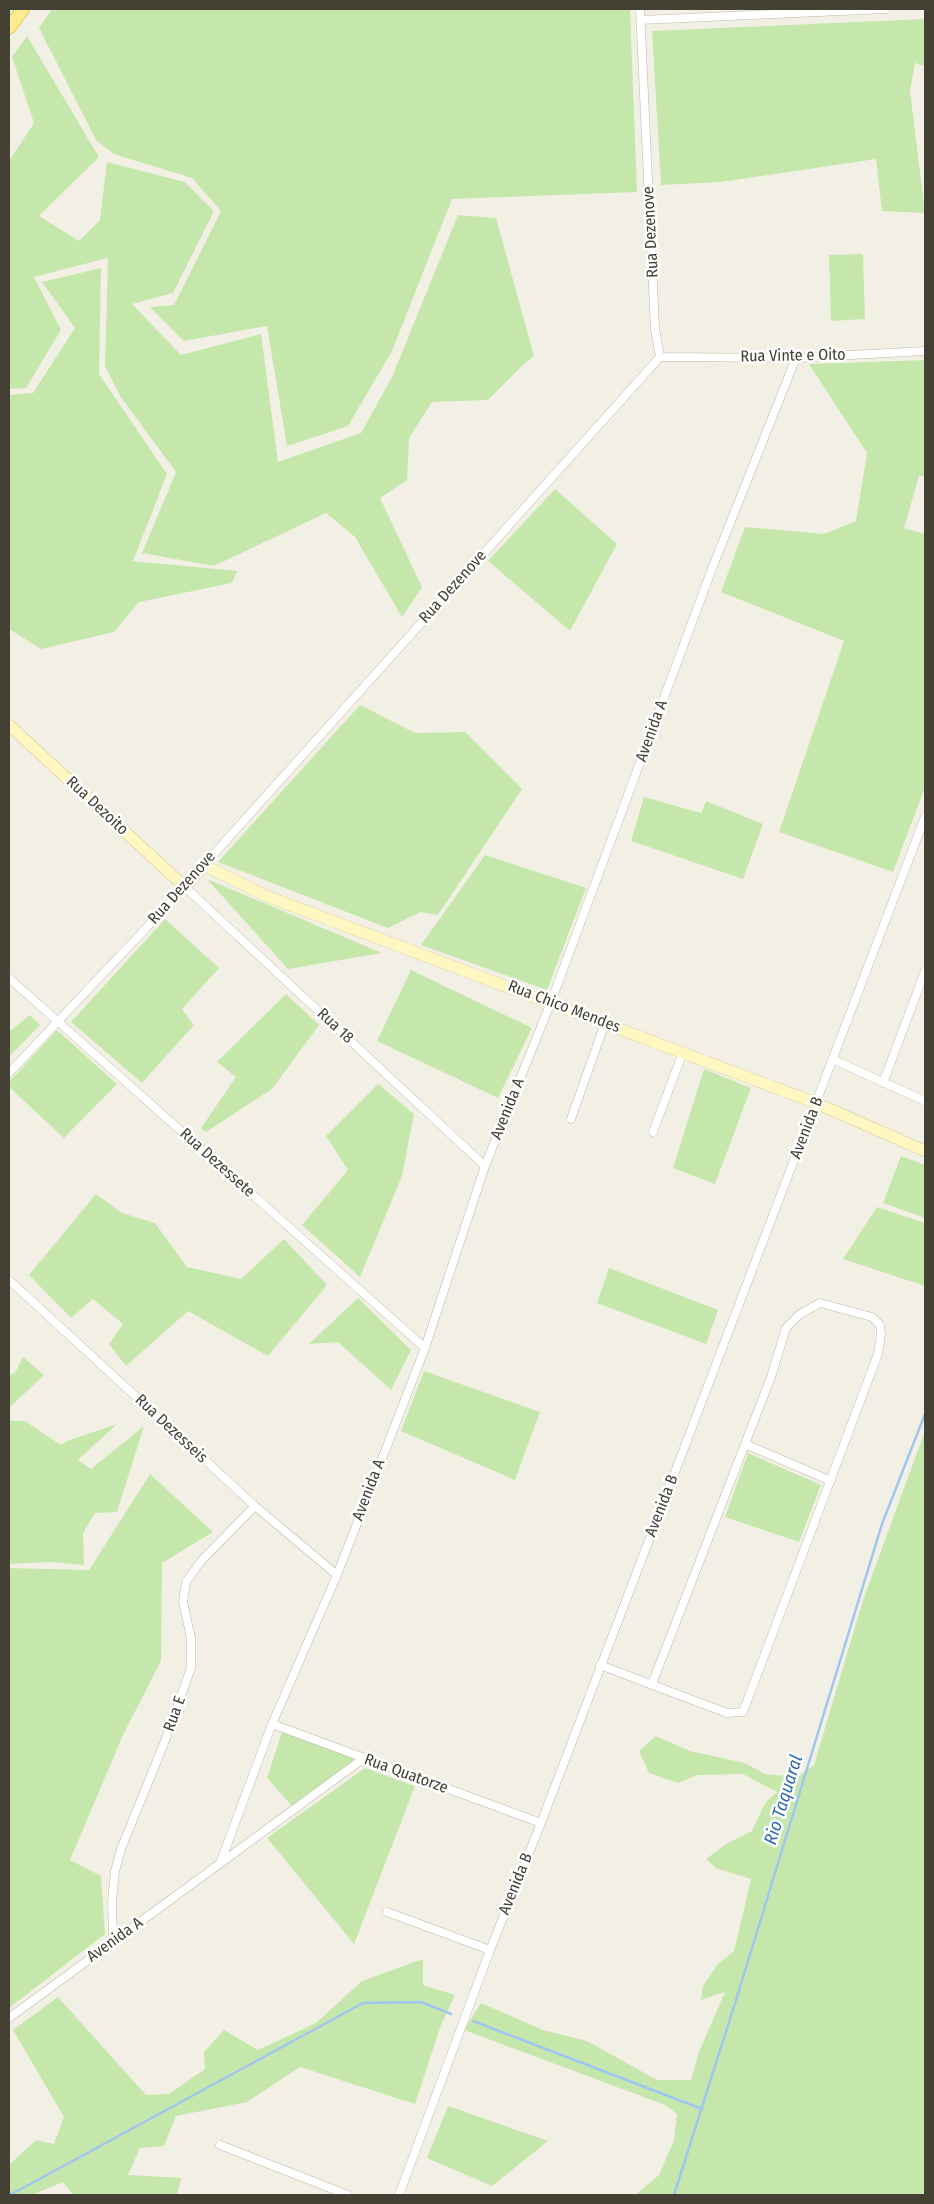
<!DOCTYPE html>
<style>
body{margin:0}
#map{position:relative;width:934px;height:2204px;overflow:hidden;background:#f2f0e4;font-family:"Fira Sans Condensed",sans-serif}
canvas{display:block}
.frame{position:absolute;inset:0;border:10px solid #444034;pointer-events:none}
</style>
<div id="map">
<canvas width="934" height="2204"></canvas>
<div class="frame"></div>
</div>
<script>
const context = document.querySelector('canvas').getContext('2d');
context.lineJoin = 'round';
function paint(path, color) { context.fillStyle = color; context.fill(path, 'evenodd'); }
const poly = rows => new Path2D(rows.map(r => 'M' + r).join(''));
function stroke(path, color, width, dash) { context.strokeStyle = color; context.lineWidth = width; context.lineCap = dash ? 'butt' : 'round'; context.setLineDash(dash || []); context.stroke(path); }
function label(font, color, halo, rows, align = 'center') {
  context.font = font + ' "Fira Sans Condensed",sans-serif'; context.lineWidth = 5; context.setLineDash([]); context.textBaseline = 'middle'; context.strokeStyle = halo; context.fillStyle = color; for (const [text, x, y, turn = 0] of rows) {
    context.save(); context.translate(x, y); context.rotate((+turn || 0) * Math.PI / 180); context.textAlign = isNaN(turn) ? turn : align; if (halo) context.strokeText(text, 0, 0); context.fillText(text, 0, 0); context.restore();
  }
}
paint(poly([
 [52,9,630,9,637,192,452,199,392,351,348,426,287,446,267,326,184,341,150,307,174,305,221,211,192,178,114,154,96,140,39,28],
 [925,19,925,66,915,63,910,91,925,213,882,211,876,159,721,182,661,185,652,31],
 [27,36,99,157,39,216,79,241,100,220,107,162,185,182,214,211,173,293,132,304,181,355,261,334,278,462,361,433,392,377,458,215,496,218,534,356,525,363,488,400,432,402,409,438,407,480,380,498,422,587,402,617,355,537,326,513,214,566,142,553,176,472,120,396,105,366,108,258,34,277,61,330,26,388,9,389,9,161,34,123,12,57],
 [863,254,865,319,831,321,829,255],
 [101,268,99,374,167,474,133,561,237,571,232,583,139,602,114,632,41,649,9,629,9,395,33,393,75,328,42,282],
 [925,360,925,477,919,476,904,528,925,534,925,787,893,872,779,832,844,641,721,592,745,527,824,534,856,521,867,453,809,364],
 [555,489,617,544,570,631,488,561],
 [360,705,415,733,465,732,522,789,438,915,421,912,388,928,218,862],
 [644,797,701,813,706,801,763,824,743,879,631,841],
 [485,855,586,888,547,990,421,945],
 [207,879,382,953,288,969],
 [165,919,219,968,182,1009,194,1025,142,1083,71,1022],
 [411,970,532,1028,498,1098,377,1041],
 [286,994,319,1025,272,1089,206,1132,201,1128,236,1077,217,1062],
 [30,1015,40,1025,9,1057,9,1032],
 [57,1030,117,1084,64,1138,9,1087,9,1082],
 [704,1069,751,1088,715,1184,673,1168],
 [378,1084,414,1114,402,1176,360,1277,302,1225,348,1170,326,1136],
 [901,1156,925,1165,925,1218,883,1203],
 [96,1194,122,1213,155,1223,187,1267,241,1279,284,1239,327,1285,268,1356,188,1311,126,1366,109,1344,123,1324,93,1299,71,1318,29,1275],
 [877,1207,925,1223,925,1286,843,1259],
 [609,1268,718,1310,706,1344,597,1303],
 [358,1298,411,1350,391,1390,338,1342,309,1344],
 [23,1357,44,1375,9,1408,9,1375,15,1373],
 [424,1371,540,1412,515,1480,401,1431],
 [9,1421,25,1421,61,1445,67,1441,117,1424,78,1460,91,1469,144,1426,117,1512,95,1513,83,1533,84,1565,50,1562,9,1564],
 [925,1431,925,2195,635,2195,659,2175,674,2140,677,2114,665,2105,464,2030,481,2003,543,2030,587,2041,657,2080,691,2080,699,2052,725,1992,701,2000,703,1986,718,1964,734,1951,751,1879,716,1868,706,1859,726,1844,752,1831,765,1803,777,1792,743,1774,697,1775,678,1783,649,1773,639,1751,656,1736,690,1751,745,1763,765,1774,798,1777,814,1765,863,1600],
 [748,1453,821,1485,799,1542,725,1517],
 [150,1474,213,1532,162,1563,161,1661,123,1735,70,1860,101,1876,105,1934,9,2008,9,1568,89,1570],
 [282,1732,355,1759,292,1806,267,1778],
 [365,1768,415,1786,354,1944,267,1838],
 [423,1959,423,1985,455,1995,441,2025,415,2104,300,2067,247,2102,176,2116,164,2146,140,2148,128,2175,181,2178,177,2195,73,2195,63,2182,32,2195,9,2195,9,2165,36,2140,54,2144,64,2117,13,2030,58,1997,146,2095,169,2094,205,2069,204,2052,224,2030,258,2050,316,2023,362,1981],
 [448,2106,548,2141,492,2186,427,2158]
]), '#c6e7ac');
stroke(poly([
 [473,2021,702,2109],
 [10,2195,363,2003,421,2002,451,2014],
 [674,2195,737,1997,882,1524,925,1414]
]), '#a0c6f0', 2.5);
const street = poly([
 [641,20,886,9],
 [660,357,796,358,925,351],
 [204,865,660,357,655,329,640,9],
 [9,978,425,1348],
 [834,1060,925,1101],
 [9,1073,185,887,485,1166],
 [883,1083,925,971],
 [571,1119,605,1023],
 [653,1132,683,1052],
 [9,1280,255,1506,337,1575],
 [745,1444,831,1481],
 [600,1665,727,1713,743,1712,878,1354,881,1334,880,1325,872,1317,820,1303,800,1314,786,1328,771,1377,652,1684],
 [272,1724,541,1823],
 [221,1861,272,1724,337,1575,425,1348,485,1166,551,1002,713,566,796,358],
 [387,1912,490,1950],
 [113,1942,112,1901,115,1871,121,1849,165,1741,191,1668,191,1638,183,1602,186,1582,201,1561,255,1506],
 [9,2018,364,1758],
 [220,2145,348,2195],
 [399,2195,490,1950,541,1823,925,817]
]);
const secondary = poly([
 [9,725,185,887,204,865,266,896,816,1103,925,1151]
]);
const primary = poly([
 [9,28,23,9]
]);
stroke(street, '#beb8a7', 9);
stroke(secondary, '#d3c994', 12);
stroke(primary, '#e4cc61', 14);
stroke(street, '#fff', 8);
stroke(secondary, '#fff7c2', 11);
stroke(primary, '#feec91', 12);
label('16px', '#444034', '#fff', [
 ["Rua Dezenove",651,232,-93],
 ["Rua Vinte e Oito",793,356,-1],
 ["Rua Dezenove",453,587,-48],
 ["Avenida A",652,731,-70],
 ["Rua Dezoito",97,806,43],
 ["Rua Dezenove",182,888,-48],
 ["Rua Chico Mendes",564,1007,21],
 ["Rua 18",335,1026,43],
 ["Avenida A",508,1109,-68],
 ["Avenida B",807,1128,-69],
 ["Rua Dezessete",217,1163,42],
 ["Rua Dezesseis",171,1429,43],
 ["Avenida A",369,1490,-69],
 ["Avenida B",662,1506,-69],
 ["Rua E",175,1714,-70],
 ["Rua Quatorze",406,1774,20],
 ["Avenida B",516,1884,-68],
 ["Avenida A",115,1940,-36]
]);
label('italic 18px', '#2d6ab0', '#fff', [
 ["Rio Taquaral",784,1800,-73]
]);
</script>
